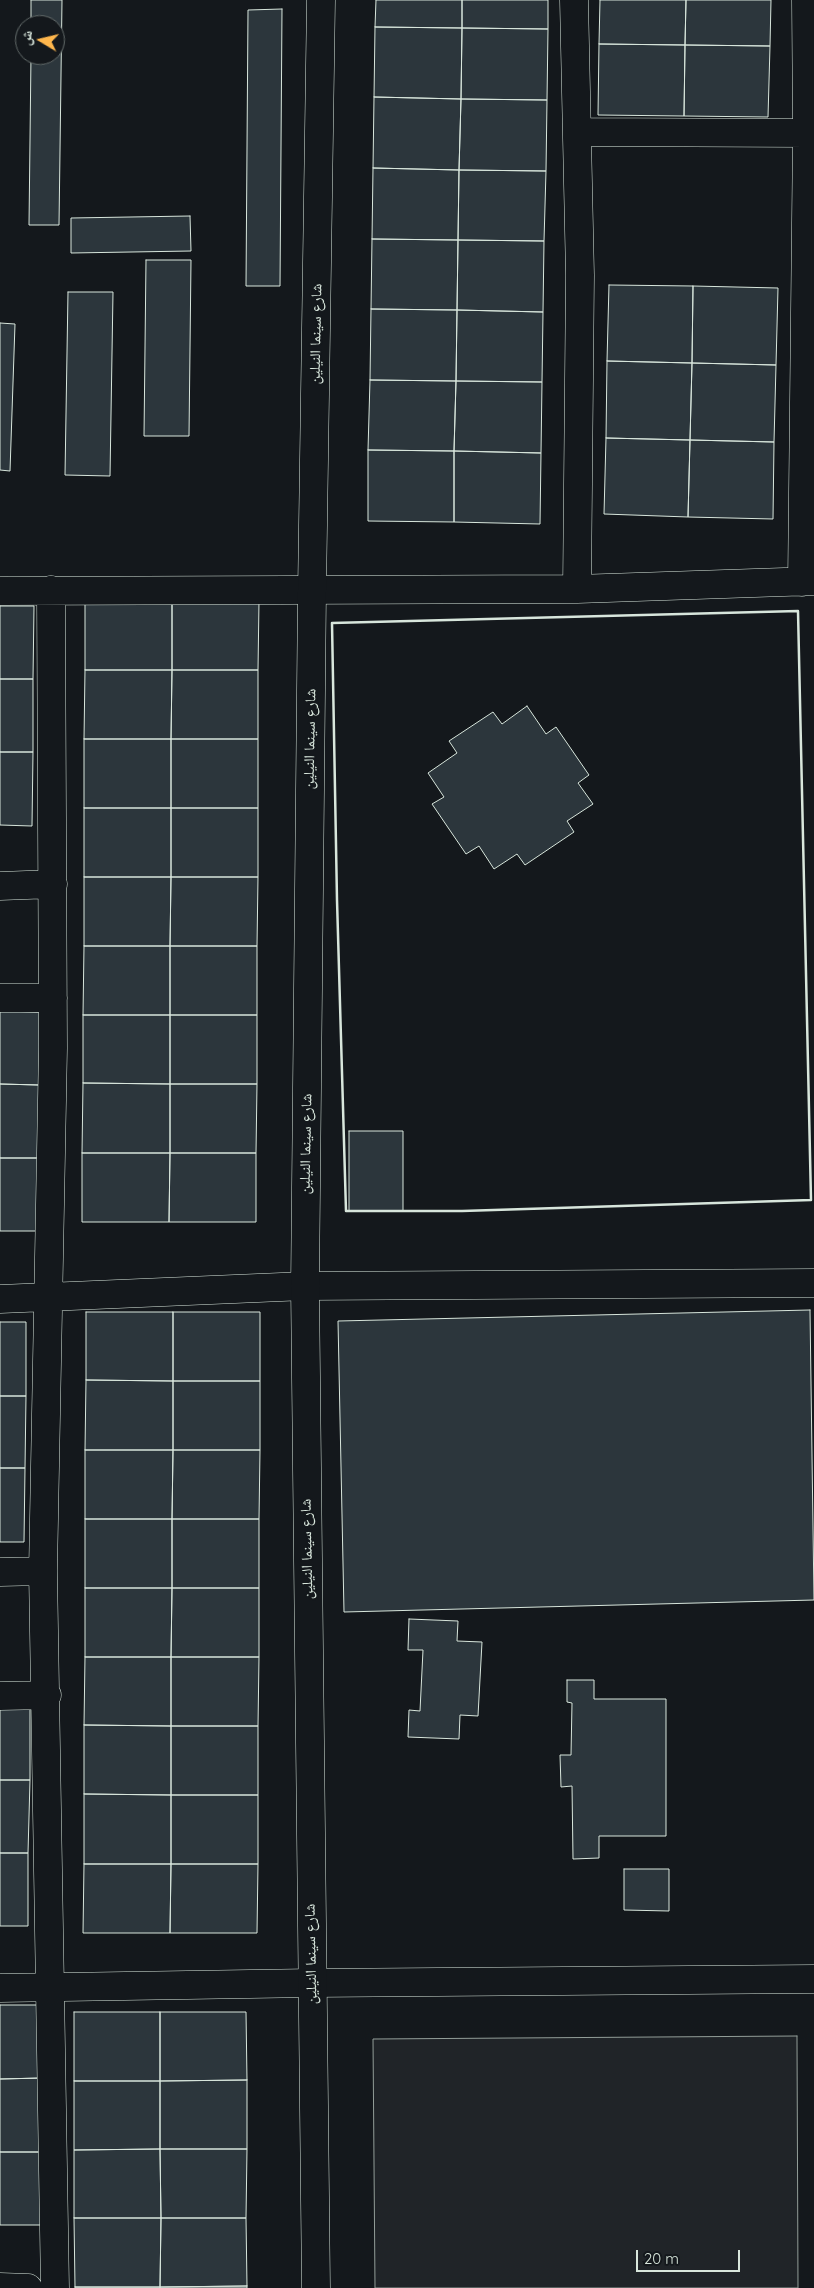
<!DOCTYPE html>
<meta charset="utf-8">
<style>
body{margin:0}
#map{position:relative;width:814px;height:2288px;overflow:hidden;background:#14181c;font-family:Quicksand,"Noto Naskh Arabic",sans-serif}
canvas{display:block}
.north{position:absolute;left:15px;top:15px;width:50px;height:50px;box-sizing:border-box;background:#14181c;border:1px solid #626a69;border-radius:50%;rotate:279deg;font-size:14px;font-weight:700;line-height:20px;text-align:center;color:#d8e6dc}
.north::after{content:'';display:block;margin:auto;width:18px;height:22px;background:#ffb74d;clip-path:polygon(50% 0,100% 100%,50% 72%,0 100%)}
.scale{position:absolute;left:636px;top:2250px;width:104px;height:22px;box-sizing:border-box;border:2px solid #d8e6dc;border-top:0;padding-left:6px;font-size:15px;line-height:18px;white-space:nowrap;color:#d8e6dc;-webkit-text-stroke:4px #14181c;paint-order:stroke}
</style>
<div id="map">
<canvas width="814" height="2288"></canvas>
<div class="north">ش</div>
<div class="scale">20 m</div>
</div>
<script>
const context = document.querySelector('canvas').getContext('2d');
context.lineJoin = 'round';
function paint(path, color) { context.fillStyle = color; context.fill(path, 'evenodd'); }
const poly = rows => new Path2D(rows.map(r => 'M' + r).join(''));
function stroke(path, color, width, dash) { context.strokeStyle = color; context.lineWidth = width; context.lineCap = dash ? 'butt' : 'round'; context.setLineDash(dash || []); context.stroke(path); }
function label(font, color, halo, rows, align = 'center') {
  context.font = font + ' Quicksand,"Noto Naskh Arabic",sans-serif'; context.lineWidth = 4; context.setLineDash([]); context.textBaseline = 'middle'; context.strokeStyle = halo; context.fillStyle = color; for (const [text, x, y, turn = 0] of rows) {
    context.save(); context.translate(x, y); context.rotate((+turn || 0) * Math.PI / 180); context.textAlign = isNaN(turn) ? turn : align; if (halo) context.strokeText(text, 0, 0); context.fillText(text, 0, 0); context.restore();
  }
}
const green = poly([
 [797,2036,798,2288,375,2288,373,2039,797,2036]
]);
paint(green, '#202428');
stroke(green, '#939e99', 1);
const building = poly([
 [31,0,62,0,59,225,29,225,31,55,55,55,55,25,31,25,31,0],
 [376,0,462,0,462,28,375,27,376,0],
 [462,0,548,0,548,29,462,28,462,0],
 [600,0,686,0,685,45,599,44,600,0],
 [686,0,771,0,770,46,685,45,686,0],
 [282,9,280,286,246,286,248,10,282,9],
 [375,27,462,28,461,99,374,97,375,27],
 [462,28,548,29,547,100,461,99,462,28],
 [599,44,685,45,684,116,598,115,599,44],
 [685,45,770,46,768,117,684,116,685,45],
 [374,97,461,99,459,170,373,168,374,97],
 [461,99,547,100,546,171,459,170,461,99],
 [373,168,459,170,458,240,372,239,373,168],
 [459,170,546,171,544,241,458,240,459,170],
 [190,216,191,251,71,253,71,218,190,216],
 [372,239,458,240,457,310,371,309,372,239],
 [458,240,544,241,543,312,457,310,458,240],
 [146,260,191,260,189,436,144,436,146,260],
 [609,285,693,286,692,363,607,361,609,285],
 [693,286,778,288,776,365,692,363,693,286],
 [68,292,113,292,110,476,65,475,68,292],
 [371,309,457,310,456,381,370,380,371,309],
 [457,310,543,312,542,382,456,381,457,310],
 [0,323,15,324,10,471,0,470,0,323],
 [607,361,692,363,690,440,606,438,607,361],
 [692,363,776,365,774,442,690,440,692,363],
 [370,380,456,381,454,451,368,450,370,380],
 [456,381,542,382,541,453,454,451,456,381],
 [606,438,690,440,688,517,604,514,606,438],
 [690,440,774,442,773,519,688,517,690,440],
 [368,450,454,451,454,522,368,521,368,450],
 [454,451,541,453,540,524,454,522,454,451],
 [85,601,172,601,172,670,85,670,85,601],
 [172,601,259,601,258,670,172,670,172,601],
 [0,606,34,606,33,679,0,679,0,606],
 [85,670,172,670,171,739,84,739,85,670],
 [172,670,258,670,258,739,171,739,172,670],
 [0,679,33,679,33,752,0,752,0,679],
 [527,706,546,734,556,727,589,775,578,783,593,804,567,821,574,832,525,865,517,854,494,869,479,846,466,854,432,804,444,797,428,773,457,753,449,741,493,712,502,724,527,706],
 [84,739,171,739,171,808,84,808,84,739],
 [171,739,258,739,258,808,171,808,171,739],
 [0,752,33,752,32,826,0,825,0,752],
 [84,808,171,808,171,877,84,877,84,808],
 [171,808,258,808,258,877,171,877,171,808],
 [84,877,171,877,170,946,84,946,84,877],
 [171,877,258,877,257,946,170,946,171,877],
 [84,946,170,946,170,1015,83,1015,84,946],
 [170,946,257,946,257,1015,170,1015,170,946],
 [0,1011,40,1012,39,1085,0,1084,0,1011],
 [83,1015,170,1015,170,1084,83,1083,83,1015],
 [170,1015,257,1015,257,1084,170,1084,170,1015],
 [83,1083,170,1084,170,1153,82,1153,83,1083],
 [0,1084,39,1085,38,1158,0,1158,0,1084],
 [170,1084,257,1084,256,1153,170,1153,170,1084],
 [349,1131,403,1131,403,1211,349,1211,349,1131],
 [82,1153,170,1153,169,1222,82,1222,82,1153],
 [170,1153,256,1153,256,1222,169,1222,170,1153],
 [0,1158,38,1158,37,1231,0,1231,0,1158],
 [810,1310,814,1600,344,1612,338,1321,810,1310],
 [86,1312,173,1312,173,1381,86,1380,86,1312],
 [173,1312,260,1312,260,1381,173,1381,173,1312],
 [0,1322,26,1322,26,1396,0,1396,0,1322],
 [86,1380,173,1381,173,1450,85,1450,86,1380],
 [173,1381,260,1381,260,1450,173,1450,173,1381],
 [0,1396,26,1396,25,1468,0,1468,0,1396],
 [85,1450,173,1450,172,1519,85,1519,85,1450],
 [173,1450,260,1450,259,1519,172,1519,173,1450],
 [0,1468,25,1468,24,1542,0,1542,0,1468],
 [85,1519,172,1519,172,1588,85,1588,85,1519],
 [172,1519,259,1519,259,1588,172,1588,172,1519],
 [85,1588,172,1588,171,1657,85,1657,85,1588],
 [172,1588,259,1588,259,1657,171,1657,172,1588],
 [409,1619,458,1621,457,1641,482,1642,478,1716,460,1715,459,1739,408,1737,409,1710,420,1711,423,1650,408,1650,409,1619],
 [85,1657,171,1657,171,1726,84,1725,85,1657],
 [171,1657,259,1657,258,1726,171,1726,171,1657],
 [567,1680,594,1680,594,1699,666,1699,666,1836,599,1836,599,1858,573,1859,572,1786,561,1787,560,1755,571,1755,572,1703,567,1702,567,1680],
 [0,1707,30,1707,30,1780,0,1780,0,1707],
 [84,1725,171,1726,171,1795,84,1794,84,1725],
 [171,1726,258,1726,258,1795,171,1795,171,1726],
 [0,1780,30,1780,28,1853,0,1853,0,1780],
 [84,1794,171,1795,171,1864,84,1864,84,1794],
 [171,1795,258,1795,258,1864,171,1864,171,1795],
 [0,1853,28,1853,28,1926,0,1926,0,1853],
 [84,1864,171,1864,170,1933,83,1933,84,1864],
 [171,1864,258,1864,257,1933,170,1933,171,1864],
 [624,1869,669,1869,669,1911,624,1910,624,1869],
 [0,2005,42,2005,42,2078,0,2079,0,2005],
 [74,2012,160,2012,160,2081,74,2081,74,2012],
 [160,2012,246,2012,247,2080,160,2081,160,2012],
 [42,2078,41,2152,0,2152,0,2079,42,2078],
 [247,2080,247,2149,160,2149,160,2081,247,2080],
 [74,2081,160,2081,160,2149,74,2150,74,2081],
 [160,2149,247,2149,246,2218,161,2218,160,2149],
 [160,2149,161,2218,74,2218,74,2150,160,2149],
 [0,2152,41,2152,41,2225,0,2225,0,2152],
 [74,2218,161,2218,160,2287,75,2287,74,2218],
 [161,2218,246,2218,247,2286,160,2287,161,2218],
 [247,2286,247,2288,160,2288,160,2287,247,2286],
 [75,2287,160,2287,160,2288,75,2288,75,2287]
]);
paint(building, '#2c363c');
stroke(building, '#d8e6dc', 1);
const street = poly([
 [574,0,580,275,577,589],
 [578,132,807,133],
 [802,582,807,133,806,0],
 [51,590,53,1048,43,1571,55,2288],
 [0,591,577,589,814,581],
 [0,886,53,884],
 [0,998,53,998],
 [0,1299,305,1286,814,1283],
 [0,1572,43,1571],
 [0,1696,47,1695],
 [0,1988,312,1983,814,1979],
 [0,2287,28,2288]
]);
const secondary = poly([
 [316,2288,305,1286,312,591,321,0]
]);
stroke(street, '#d8e6dc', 29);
stroke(secondary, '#d8e6dc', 29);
stroke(street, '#14181c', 28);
stroke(secondary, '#14181c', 28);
stroke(poly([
 [798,611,811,1200,462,1211,346,1211,337,900,332,623,798,611]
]), '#d8e6dc', 2.5);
label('15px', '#d8e6dc', '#14181c', [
 ["شارع سينما النيلين",316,334,-89],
 ["شارع سينما النيلين",310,739,-89],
 ["شارع سينما النيلين",306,1144,-89],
 ["شارع سينما النيلين",307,1549,-91],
 ["شارع سينما النيلين",311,1954,-91]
]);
</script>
